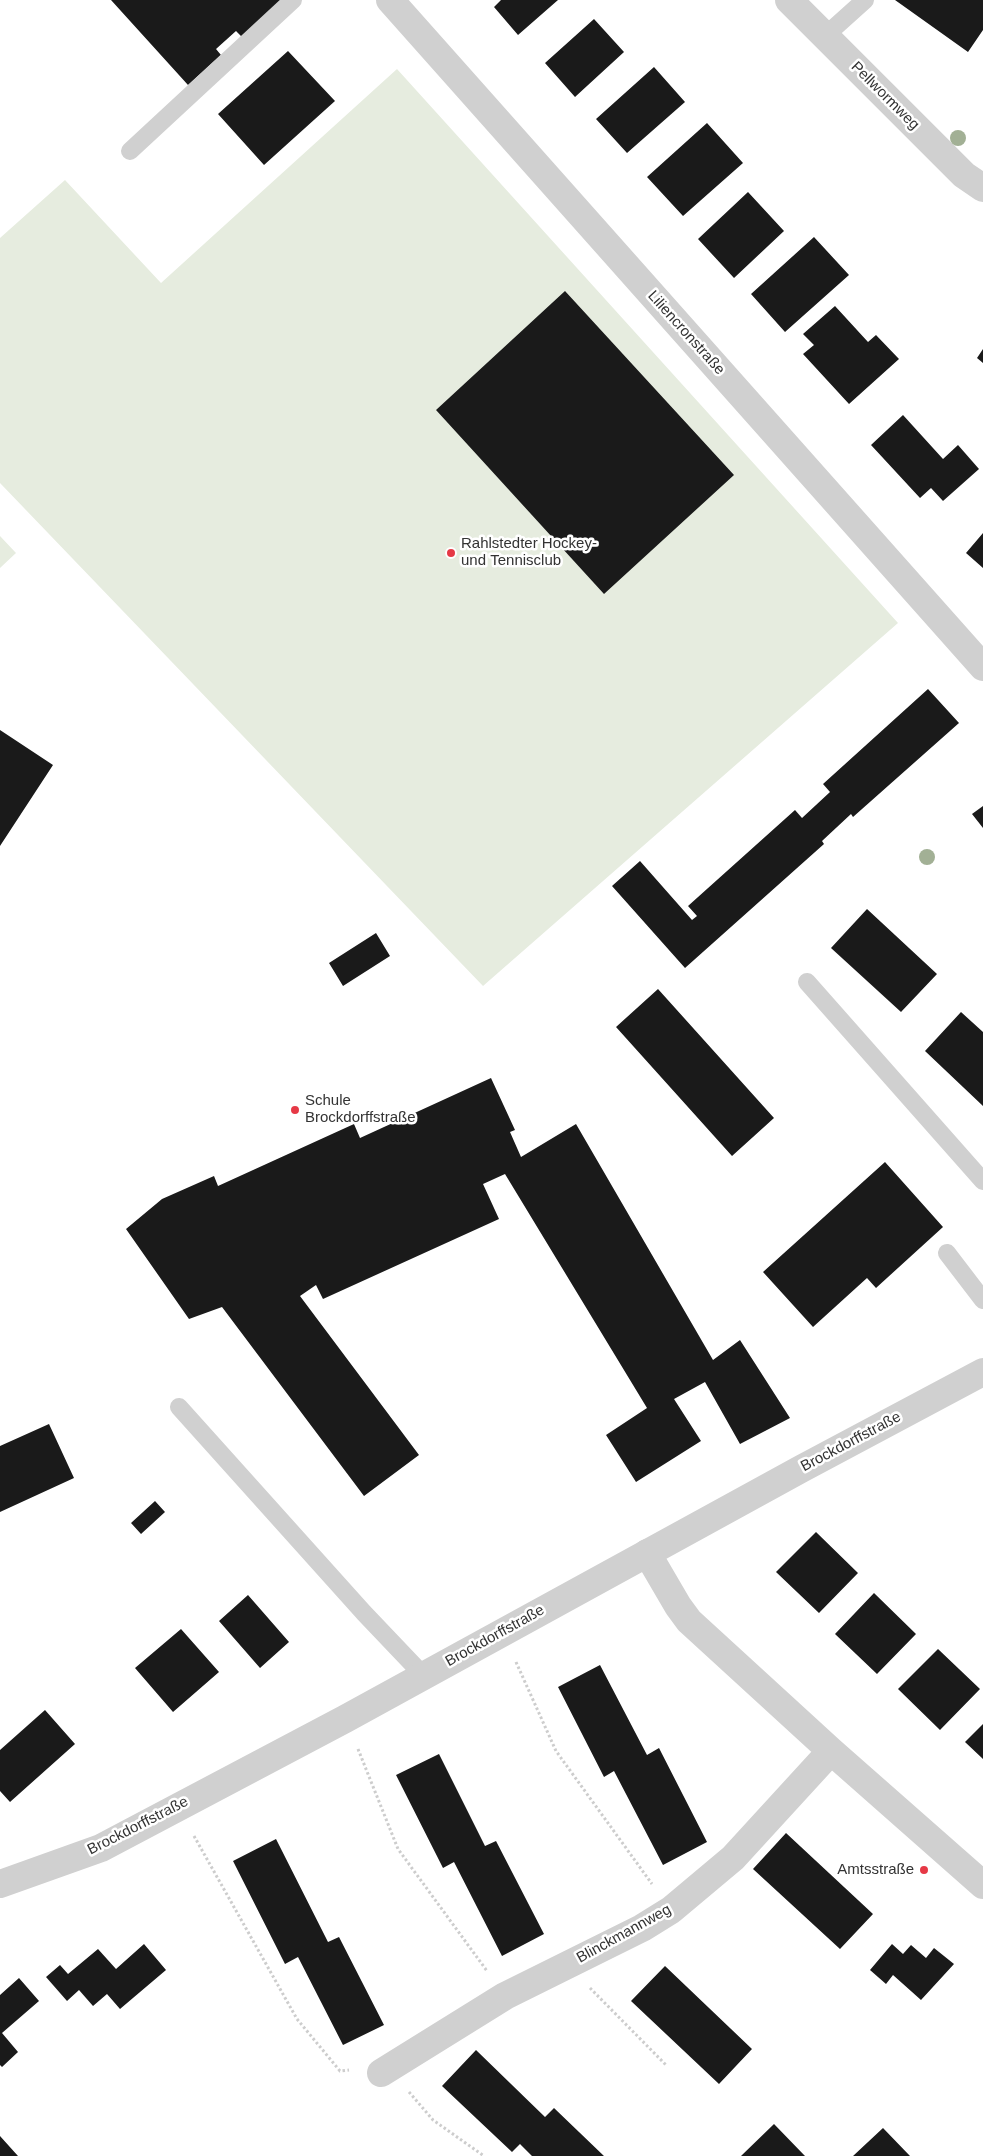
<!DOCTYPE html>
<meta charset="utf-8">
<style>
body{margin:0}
canvas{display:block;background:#fff}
</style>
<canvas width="983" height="2156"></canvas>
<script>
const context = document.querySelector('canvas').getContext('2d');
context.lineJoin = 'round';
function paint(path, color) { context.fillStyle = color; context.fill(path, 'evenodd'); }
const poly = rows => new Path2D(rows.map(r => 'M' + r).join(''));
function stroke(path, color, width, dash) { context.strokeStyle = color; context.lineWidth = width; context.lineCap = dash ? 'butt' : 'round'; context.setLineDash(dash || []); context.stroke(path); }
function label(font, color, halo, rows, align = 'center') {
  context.font = font + ' Arial,sans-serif'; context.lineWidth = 5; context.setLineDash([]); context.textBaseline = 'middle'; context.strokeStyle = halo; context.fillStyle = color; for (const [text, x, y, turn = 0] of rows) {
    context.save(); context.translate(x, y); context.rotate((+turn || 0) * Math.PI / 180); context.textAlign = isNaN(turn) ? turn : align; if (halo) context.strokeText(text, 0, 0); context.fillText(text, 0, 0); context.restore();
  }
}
paint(poly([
 [397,69,898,623,483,986,0,483,0,238,65,180,161,283],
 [0,536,16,553,0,568]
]), '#e6ecdf');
paint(poly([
 [111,0,283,0,242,37,236,31,216,49,221,55,188,85],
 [501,0,558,0,518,35,494,7],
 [895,0,983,0,983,30,968,52],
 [594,19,624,52,575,97,545,63],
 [288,51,335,101,264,165,218,114],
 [654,67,685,102,627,153,596,119],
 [707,123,743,163,683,216,647,177],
 [748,192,784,231,734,278,698,239],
 [814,237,849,275,785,332,751,294],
 [565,291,734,475,604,594,436,410],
 [835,306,868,342,876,335,899,359,849,404,803,354,814,345,803,334],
 [983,349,983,363,977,358],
 [903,415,943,459,958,445,979,469,943,501,931,488,920,498,871,445],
 [983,533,983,568,966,553],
 [928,689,959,723,853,817,851,814,822,841,824,844,685,968,612,886,640,861,692,920,697,916,688,906,795,810,802,818,830,792,823,784],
 [0,730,53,765,0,846],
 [983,806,983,828,972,814],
 [867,909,937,974,901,1012,831,948],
 [376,933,390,956,343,986,329,963],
 [658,989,774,1118,732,1156,616,1027],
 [961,1012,983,1032,983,1106,925,1051],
 [491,1078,515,1130,510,1132,521,1157,576,1124,713,1360,740,1340,790,1418,740,1444,705,1382,674,1399,701,1441,636,1482,606,1435,647,1408,505,1174,483,1184,499,1219,323,1299,316,1285,300,1296,419,1455,364,1496,222,1307,189,1319,126,1229,162,1199,214,1176,218,1186,354,1124,360,1138],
 [885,1162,943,1227,876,1288,867,1278,813,1327,763,1272],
 [49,1424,74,1478,0,1512,0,1446],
 [155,1501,165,1512,141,1534,131,1523],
 [816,1532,858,1573,819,1613,776,1572],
 [874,1593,916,1634,877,1674,835,1634],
 [248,1595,289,1642,260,1668,219,1621],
 [181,1629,219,1672,173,1712,135,1668],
 [938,1649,980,1689,940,1730,898,1689],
 [600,1665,647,1755,659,1748,707,1842,663,1865,614,1771,604,1777,558,1687],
 [45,1710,75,1744,10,1802,0,1791,0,1750],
 [983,1724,983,1759,965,1742],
 [439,1754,485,1846,496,1841,544,1934,502,1956,454,1862,443,1868,396,1775],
 [786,1833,873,1914,840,1949,753,1869],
 [276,1839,328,1942,339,1937,384,2025,343,2045,298,1957,285,1964,233,1861],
 [144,1944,166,1970,120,2009,107,1994,93,2006,79,1990,67,2001,46,1977,60,1965,68,1974,98,1949,116,1969],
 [892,1944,903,1954,911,1945,926,1958,934,1948,954,1964,921,2000,893,1975,886,1984,870,1970],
 [665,1966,752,2049,719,2084,631,2001],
 [19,1978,39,2001,2,2033,18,2052,2,2067,0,2065,0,1995],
 [476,2050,545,2117,554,2108,604,2156,532,2156,520,2144,512,2152,442,2086],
 [774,2124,805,2156,741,2156],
 [883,2128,910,2156,853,2156],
 [0,2136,18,2156,0,2156]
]), '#1a1a1a');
stroke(poly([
 [516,1662,556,1751,652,1884],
 [358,1749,398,1849,487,1971],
 [194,1836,297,2019,340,2071,349,2070],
 [590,1988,667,2066],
 [409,2092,433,2120,484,2156]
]), '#cdcdcd', 3, [2.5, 2.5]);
stroke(poly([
 [825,36,865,0],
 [130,151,293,0],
 [807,982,983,1181],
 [947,1253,983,1300],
 [179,1407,364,1613,423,1675]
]), '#d0d0d0', 18);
stroke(poly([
 [390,0,983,667],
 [789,0,964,175,983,188],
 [647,1553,678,1606,689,1621,831,1751,983,1885],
 [381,2073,505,1996,642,1928,671,1910,733,1858,831,1751]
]), '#d0d0d0', 28);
stroke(poly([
 [0,1884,101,1848,345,1719,801,1469,983,1372]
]), '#d0d0d0', 28);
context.fillStyle = '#a2b095';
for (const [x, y] of [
 [958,138],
 [927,857]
]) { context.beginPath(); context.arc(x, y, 8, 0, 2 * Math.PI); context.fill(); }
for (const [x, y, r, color] of [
 [451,553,5,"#e63946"],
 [295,1110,5,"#e63946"],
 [924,1870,5,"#e63946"]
]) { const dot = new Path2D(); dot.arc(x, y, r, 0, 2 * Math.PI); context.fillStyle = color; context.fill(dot); stroke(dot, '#fff', 2); }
label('15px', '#333', '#fff', [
 ["Pellwormweg",885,96,45],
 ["Liliencronstraße",686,333,48],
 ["Brockdorffstraße",851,1442,-28],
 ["Brockdorffstraße",495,1636,-29],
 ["Brockdorffstraße",138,1826,-27],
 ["Blinckmannweg",624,1934,-29]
]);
label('15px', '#333', '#fff', [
 ["Rahlstedter Hockey-",461,544],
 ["und Tennisclub",461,561],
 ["Schule",305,1101],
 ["Brockdorffstraße",305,1118],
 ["Amtsstraße",914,1870,"right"]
], 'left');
</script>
